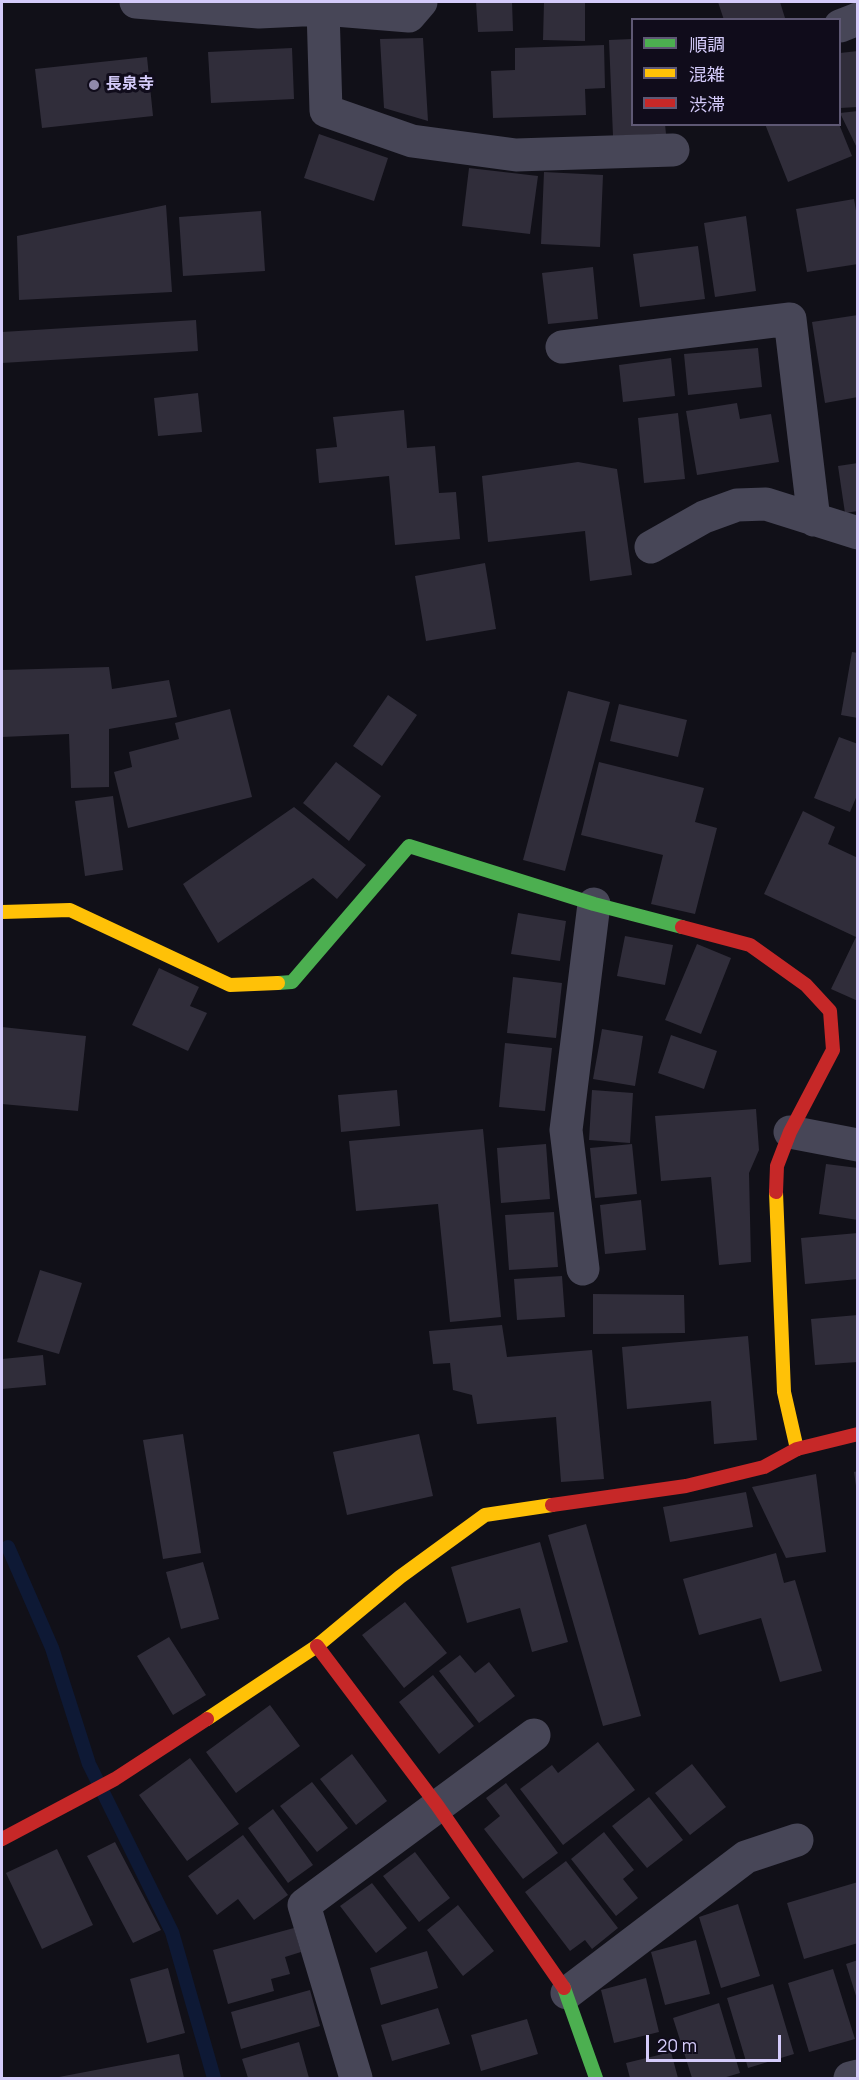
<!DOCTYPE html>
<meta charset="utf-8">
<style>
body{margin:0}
#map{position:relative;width:859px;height:2080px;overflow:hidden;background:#111018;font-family:Manrope,"Noto Sans JP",sans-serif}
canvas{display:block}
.frame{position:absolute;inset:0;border:3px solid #d4cbfa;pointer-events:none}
.legend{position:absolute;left:631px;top:18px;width:210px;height:108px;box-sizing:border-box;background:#100c1b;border:2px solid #5e5874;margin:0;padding:8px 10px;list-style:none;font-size:18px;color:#d4cbfa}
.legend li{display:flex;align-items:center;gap:12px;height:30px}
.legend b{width:30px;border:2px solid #5e5874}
.scale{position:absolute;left:646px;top:2035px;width:135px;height:27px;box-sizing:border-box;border:3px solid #d4cbfa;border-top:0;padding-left:8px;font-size:18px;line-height:21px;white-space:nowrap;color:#d4cbfa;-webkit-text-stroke:4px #100c1b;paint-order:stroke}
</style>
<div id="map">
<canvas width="859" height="2080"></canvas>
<div class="frame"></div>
<ul class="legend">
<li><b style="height:8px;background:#4caf50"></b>順調</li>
<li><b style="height:8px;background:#ffc107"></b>混雑</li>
<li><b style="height:8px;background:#c62828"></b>渋滞</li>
</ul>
<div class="scale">20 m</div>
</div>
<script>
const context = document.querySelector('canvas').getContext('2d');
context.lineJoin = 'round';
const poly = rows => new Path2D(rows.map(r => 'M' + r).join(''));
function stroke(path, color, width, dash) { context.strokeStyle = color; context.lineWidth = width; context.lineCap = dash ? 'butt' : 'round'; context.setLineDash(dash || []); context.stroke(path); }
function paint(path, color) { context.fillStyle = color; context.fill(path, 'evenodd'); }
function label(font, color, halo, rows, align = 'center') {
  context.font = font + ' Manrope,"Noto Sans JP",sans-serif'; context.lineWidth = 6; context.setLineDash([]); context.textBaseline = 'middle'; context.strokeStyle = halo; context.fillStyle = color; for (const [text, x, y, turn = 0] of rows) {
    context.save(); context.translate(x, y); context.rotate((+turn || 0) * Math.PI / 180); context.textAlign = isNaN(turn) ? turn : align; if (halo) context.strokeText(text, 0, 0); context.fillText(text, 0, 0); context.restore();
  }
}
stroke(poly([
 [8,1547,52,1648,89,1764,172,1932,214,2078]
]), '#0e1935', 14);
paint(poly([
 [476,2,512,2,513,31,478,32],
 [544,2,585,2,585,41,543,40],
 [718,2,780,2,785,18,724,20],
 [423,38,428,121,384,108,380,39],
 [632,39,632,124,665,124,666,134,613,136,609,40],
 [604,45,605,88,585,89,586,115,493,118,491,71,515,70,515,48],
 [292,48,294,99,211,103,208,52],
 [858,51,858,107,840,108,840,53],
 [147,57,153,116,42,128,35,69],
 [858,111,858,150,840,113],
 [765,124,839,124,852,156,788,182],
 [319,134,388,158,374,201,304,178],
 [469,168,538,176,530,234,462,226],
 [544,172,603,175,600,247,541,244],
 [854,199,858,222,858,264,807,272,796,209],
 [166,205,172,292,19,300,17,236],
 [261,211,265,271,183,276,179,217],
 [746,216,756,291,715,297,704,223],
 [698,246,705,299,640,307,633,254],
 [593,267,598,319,548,324,542,273],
 [858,315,858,397,825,403,812,322],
 [196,320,198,351,2,363,2,332],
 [758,348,762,387,688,395,684,354],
 [671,358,675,396,623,402,619,365],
 [198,393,202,432,158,436,154,398],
 [737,403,740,419,771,414,779,462,697,475,686,411],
 [404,410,407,448,435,446,439,493,456,492,460,539,395,545,389,476,319,483,316,449,337,447,333,417],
 [678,413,685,479,644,483,638,418],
 [578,462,617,469,632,575,590,581,585,531,488,542,482,476],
 [858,463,858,511,845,513,838,466],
 [485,563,496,629,426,641,415,576],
 [852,652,858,653,858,718,841,715],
 [109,667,112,689,169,680,177,717,109,729,109,787,71,788,69,734,2,737,2,670],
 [568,691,610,702,565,871,523,860],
 [388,695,417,715,382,766,353,746],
 [619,704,687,720,678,757,610,741],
 [230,709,252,797,128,828,114,772,132,767,129,752,179,739,175,723],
 [839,737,858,744,858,793,850,812,814,798],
 [336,762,381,796,349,841,303,803],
 [599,762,704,788,695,822,717,828,695,914,651,904,663,855,581,835],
 [113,796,123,870,85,876,75,801],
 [294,807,366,865,337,899,313,878,218,943,183,884],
 [803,811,835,827,828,844,858,858,858,1001,831,989,856,937,764,894],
 [518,913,566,921,560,961,511,954],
 [625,936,673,945,665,985,617,976],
 [697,944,731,958,701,1034,665,1020],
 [159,968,199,987,190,1006,207,1013,188,1051,132,1025],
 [513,977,562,983,556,1038,507,1033],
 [2,1027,86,1036,78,1111,2,1104],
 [602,1029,643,1036,635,1086,593,1079],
 [671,1035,717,1051,704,1089,658,1073],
 [505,1043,552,1048,545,1111,499,1107],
 [397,1090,400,1126,341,1132,338,1095],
 [592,1090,633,1093,630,1143,589,1140],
 [756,1109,759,1150,749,1173,751,1262,719,1265,711,1177,661,1181,655,1116],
 [483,1129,501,1317,450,1322,438,1204,356,1211,349,1141],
 [546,1144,550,1199,501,1203,497,1148],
 [632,1144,637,1194,595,1198,590,1148],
 [826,1164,858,1168,858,1220,819,1214],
 [641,1200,646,1250,605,1254,600,1205],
 [554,1212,558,1267,509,1270,505,1215],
 [858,1233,858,1279,805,1284,801,1238],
 [40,1270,82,1283,59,1354,17,1342],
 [562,1276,565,1317,517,1320,514,1279],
 [593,1294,684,1295,685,1333,593,1334],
 [858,1315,858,1362,815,1365,811,1319],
 [502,1325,507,1357,592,1350,604,1479,561,1482,556,1417,477,1424,472,1395,453,1390,450,1363,433,1364,429,1331],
 [748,1336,757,1440,714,1444,711,1401,627,1409,622,1347],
 [43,1355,46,1385,2,1389,2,1359],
 [183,1434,201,1553,163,1559,143,1440],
 [419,1434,433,1496,347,1515,333,1452],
 [858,1471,858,1486,856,1486,854,1472],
 [816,1474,826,1552,786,1558,752,1487],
 [746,1492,753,1527,670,1542,663,1507],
 [586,1524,641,1716,603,1726,548,1535],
 [540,1542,568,1642,532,1652,520,1608,467,1623,451,1567],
 [776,1553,784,1583,795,1580,822,1671,780,1682,761,1618,699,1635,683,1579],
 [203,1562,219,1619,181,1629,166,1572],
 [405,1602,447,1653,404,1688,362,1635],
 [169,1637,206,1695,173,1715,137,1656],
 [460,1655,475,1673,489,1662,515,1696,479,1723,439,1671],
 [433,1675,474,1726,439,1754,399,1702],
 [270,1705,300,1746,236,1793,206,1752],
 [598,1742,635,1790,563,1845,520,1789,552,1765,558,1773],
 [352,1754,387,1801,356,1825,320,1779],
 [190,1758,239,1824,187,1861,139,1795],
 [692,1764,726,1807,690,1835,655,1793],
 [312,1782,348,1828,317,1852,280,1806],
 [506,1783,558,1853,523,1879,484,1829,500,1816,486,1798],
 [649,1797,683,1840,647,1868,612,1826],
 [273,1809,313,1865,288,1883,248,1828],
 [604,1832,634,1870,623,1879,638,1898,616,1916,571,1859],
 [243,1835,288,1895,254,1920,238,1899,217,1915,188,1876],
 [115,1842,161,1930,133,1943,87,1856],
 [57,1849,93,1925,42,1949,6,1873],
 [415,1852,450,1898,419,1922,383,1876],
 [566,1861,618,1928,592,1949,585,1940,570,1951,525,1892],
 [858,1882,858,1943,804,1959,787,1903],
 [372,1883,407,1928,376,1953,340,1906],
 [738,1904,760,1976,721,1988,699,1917],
 [458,1905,494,1951,463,1976,427,1930],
 [294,1928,301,1952,285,1957,290,1974,271,1979,274,1991,228,2004,213,1950],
 [696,1940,710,1994,665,2005,651,1952],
 [427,1951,438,1988,381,2005,370,1968],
 [858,1960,858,1999,857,1999,846,1964],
 [168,1968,185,2033,147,2043,130,1979],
 [833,1969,855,2039,809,2052,788,1983],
 [646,1978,659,2032,614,2043,601,1990],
 [773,1984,794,2054,748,2068,727,1998],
 [310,1990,320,2026,241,2049,231,2012],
 [719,2003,740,2073,723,2078,692,2078,673,2018],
 [438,2008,450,2044,392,2061,381,2025],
 [527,2019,538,2054,481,2071,471,2035],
 [299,2042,309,2078,248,2078,242,2059],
 [671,2052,678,2078,630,2078,626,2063],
 [179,2054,184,2078,59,2078,59,2077]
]), '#302d3a');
stroke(poly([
 [136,2,259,12,323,9,409,16,421,2],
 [323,9,326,111,412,141,516,155,673,150],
 [840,26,858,19],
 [562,347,790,319,814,520],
 [651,547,704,517,737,505,766,504,858,533],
 [790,1132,858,1145],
 [583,1269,566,1130,594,904],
 [567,1993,746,1857,797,1840],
 [356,2078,304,1905,534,1735],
 [850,2078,858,2076]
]), '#474657', 33);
stroke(poly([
 [278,983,292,982,409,846,594,904,682,927],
 [564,1988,596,2078]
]), '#4caf50', 14);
stroke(poly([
 [2,912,70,910,230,985,278,983],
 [776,1192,784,1392,797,1449],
 [207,1719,317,1646,400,1577,485,1515,552,1505]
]), '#ffc107', 14);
stroke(poly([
 [682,927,750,945,806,985,830,1011,833,1050,790,1132,777,1166,776,1192],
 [552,1505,686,1486,764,1467,797,1449,858,1434],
 [317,1646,437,1805,564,1988],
 [2,1839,115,1779,207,1719]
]), '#c62828', 14);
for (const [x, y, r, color] of [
 [94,85,6,"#908aab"]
]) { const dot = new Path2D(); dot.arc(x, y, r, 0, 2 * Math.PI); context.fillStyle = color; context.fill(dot); stroke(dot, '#100c1b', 2); }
label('bold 16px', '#d4cbfa', '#100c1b', [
 ["長泉寺",106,85]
], 'left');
</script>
